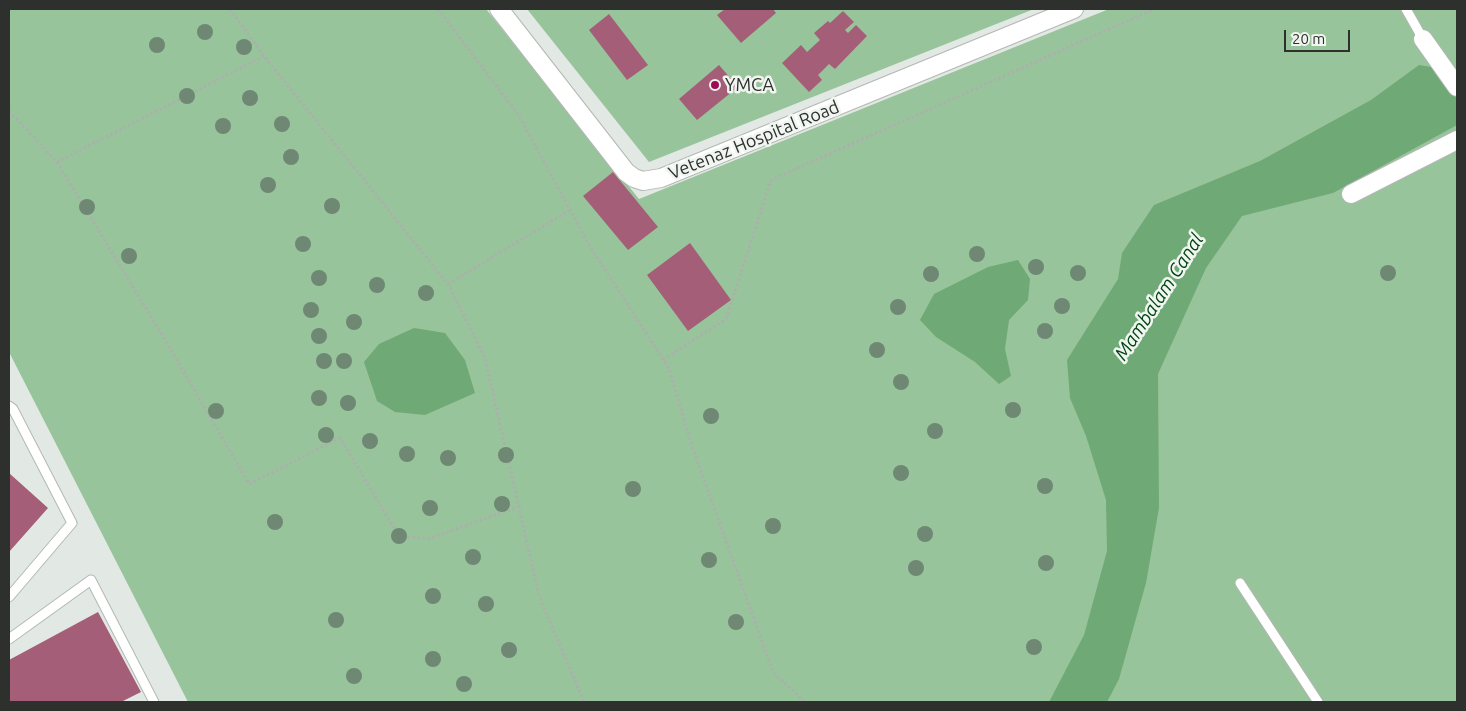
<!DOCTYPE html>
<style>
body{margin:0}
#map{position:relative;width:1466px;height:711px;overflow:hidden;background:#e2e8e3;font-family:Ubuntu,sans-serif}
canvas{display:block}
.frame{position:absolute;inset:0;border:10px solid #2e302e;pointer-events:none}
.scale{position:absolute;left:1284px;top:30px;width:66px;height:22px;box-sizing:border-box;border:2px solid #2e302e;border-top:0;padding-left:6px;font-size:15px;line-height:18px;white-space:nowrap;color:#2e302e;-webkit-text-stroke:4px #f0f5f0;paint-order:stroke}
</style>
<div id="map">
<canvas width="1466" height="711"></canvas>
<div class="frame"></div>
<div class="scale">20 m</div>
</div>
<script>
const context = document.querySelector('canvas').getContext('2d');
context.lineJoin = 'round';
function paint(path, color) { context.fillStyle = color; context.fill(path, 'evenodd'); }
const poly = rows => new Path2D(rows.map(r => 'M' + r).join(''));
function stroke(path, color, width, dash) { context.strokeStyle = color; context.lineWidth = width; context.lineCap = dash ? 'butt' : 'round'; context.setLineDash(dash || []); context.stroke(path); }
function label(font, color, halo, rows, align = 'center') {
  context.font = font + ' Ubuntu,sans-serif'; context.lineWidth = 5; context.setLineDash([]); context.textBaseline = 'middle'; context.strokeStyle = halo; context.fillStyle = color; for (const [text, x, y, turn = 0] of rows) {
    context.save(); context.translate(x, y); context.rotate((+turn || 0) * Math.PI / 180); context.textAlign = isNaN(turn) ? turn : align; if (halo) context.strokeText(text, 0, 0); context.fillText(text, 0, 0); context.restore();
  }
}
paint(poly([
 [9,9,486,9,639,199,1109,9,1457,9,1457,702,188,702,9,352],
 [527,9,1034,9,649,162]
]), '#98c49b');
paint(poly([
 [1419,65,1455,71,1457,70,1457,125,1333,193,1242,216,1206,268,1158,374,1159,508,1146,583,1119,679,1107,702,1049,702,1084,635,1107,551,1106,500,1086,436,1070,398,1067,360,1118,279,1122,253,1154,205,1260,161,1371,100],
 [1018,260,1030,279,1028,300,1009,320,1005,349,1011,376,999,384,975,362,936,337,920,320,934,294,988,267],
 [414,328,445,333,465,360,475,393,425,415,395,412,377,401,364,362,379,344]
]), '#6fa975');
paint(poly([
 [725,9,773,9,776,13,741,43,717,15],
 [843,11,854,22,845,30,848,33,856,25,867,36,835,69,829,64,818,75,822,80,809,92,782,63,801,45,807,52,820,40,814,33,828,21,830,23],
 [609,14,648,65,627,80,589,30],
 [719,65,738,87,697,120,679,99],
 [613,172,658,227,628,250,583,196],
 [690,243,731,300,688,331,647,275],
 [9,473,48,508,9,552],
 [98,612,141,692,121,702,9,702,9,660]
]), '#a55e77');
const service = poly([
 [1406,9,1423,39],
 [9,406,13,409,72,523,9,597],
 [1240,583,1318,702],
 [9,639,91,580,154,702]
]);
const minor = poly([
 [499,9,626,172,634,178,643,181,661,178,1074,9],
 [1423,39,1457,87],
 [1351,194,1457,140]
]);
stroke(service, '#b3b8b3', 11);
stroke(minor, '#b3b8b3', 20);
stroke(poly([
 [230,9,264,56,448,284,485,358,539,596,584,702],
 [438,9,518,114,588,243,669,369,693,449,773,672,805,702],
 [9,111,57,162,264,56],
 [57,162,164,338,249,484,340,438,399,536,428,539,518,507],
 [448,284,570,210],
 [663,360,726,319,771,180,1154,9]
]), '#abb0ac', 3, [2.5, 2.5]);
stroke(service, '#fff', 9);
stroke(minor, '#fff', 18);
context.fillStyle = '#6e8873';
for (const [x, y] of [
 [205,32],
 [157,45],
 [244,47],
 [187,96],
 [250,98],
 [282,124],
 [223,126],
 [291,157],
 [268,185],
 [332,206],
 [87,207],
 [303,244],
 [977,254],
 [129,256],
 [1036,267],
 [1078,273],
 [1388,273],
 [931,274],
 [319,278],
 [377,285],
 [426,293],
 [1062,306],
 [898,307],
 [311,310],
 [354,322],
 [1045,331],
 [319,336],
 [877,350],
 [324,361],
 [344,361],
 [901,382],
 [319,398],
 [348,403],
 [1013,410],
 [216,411],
 [711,416],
 [935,431],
 [326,435],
 [370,441],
 [407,454],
 [506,455],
 [448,458],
 [901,473],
 [1045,486],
 [633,489],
 [502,504],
 [430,508],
 [275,522],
 [773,526],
 [925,534],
 [399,536],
 [473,557],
 [709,560],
 [1046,563],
 [916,568],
 [433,596],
 [486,604],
 [336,620],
 [736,622],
 [1034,647],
 [509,650],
 [433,659],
 [354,676],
 [464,684]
]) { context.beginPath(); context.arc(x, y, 8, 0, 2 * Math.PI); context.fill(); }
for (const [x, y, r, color] of [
 [715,85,5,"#9e0b56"]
]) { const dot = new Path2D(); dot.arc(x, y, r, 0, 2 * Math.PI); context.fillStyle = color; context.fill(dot); stroke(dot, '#f0f5f0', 2); }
label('18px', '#2e302e', '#f0f5f0', [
 ["YMCA",725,85]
], 'left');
label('18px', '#2e302e', '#f0f5f0', [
 ["Vetenaz Hospital Road",754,140,-22]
]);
label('italic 19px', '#004513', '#f0f5f0', [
 ["Mambalam Canal",1159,297,-57]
]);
</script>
